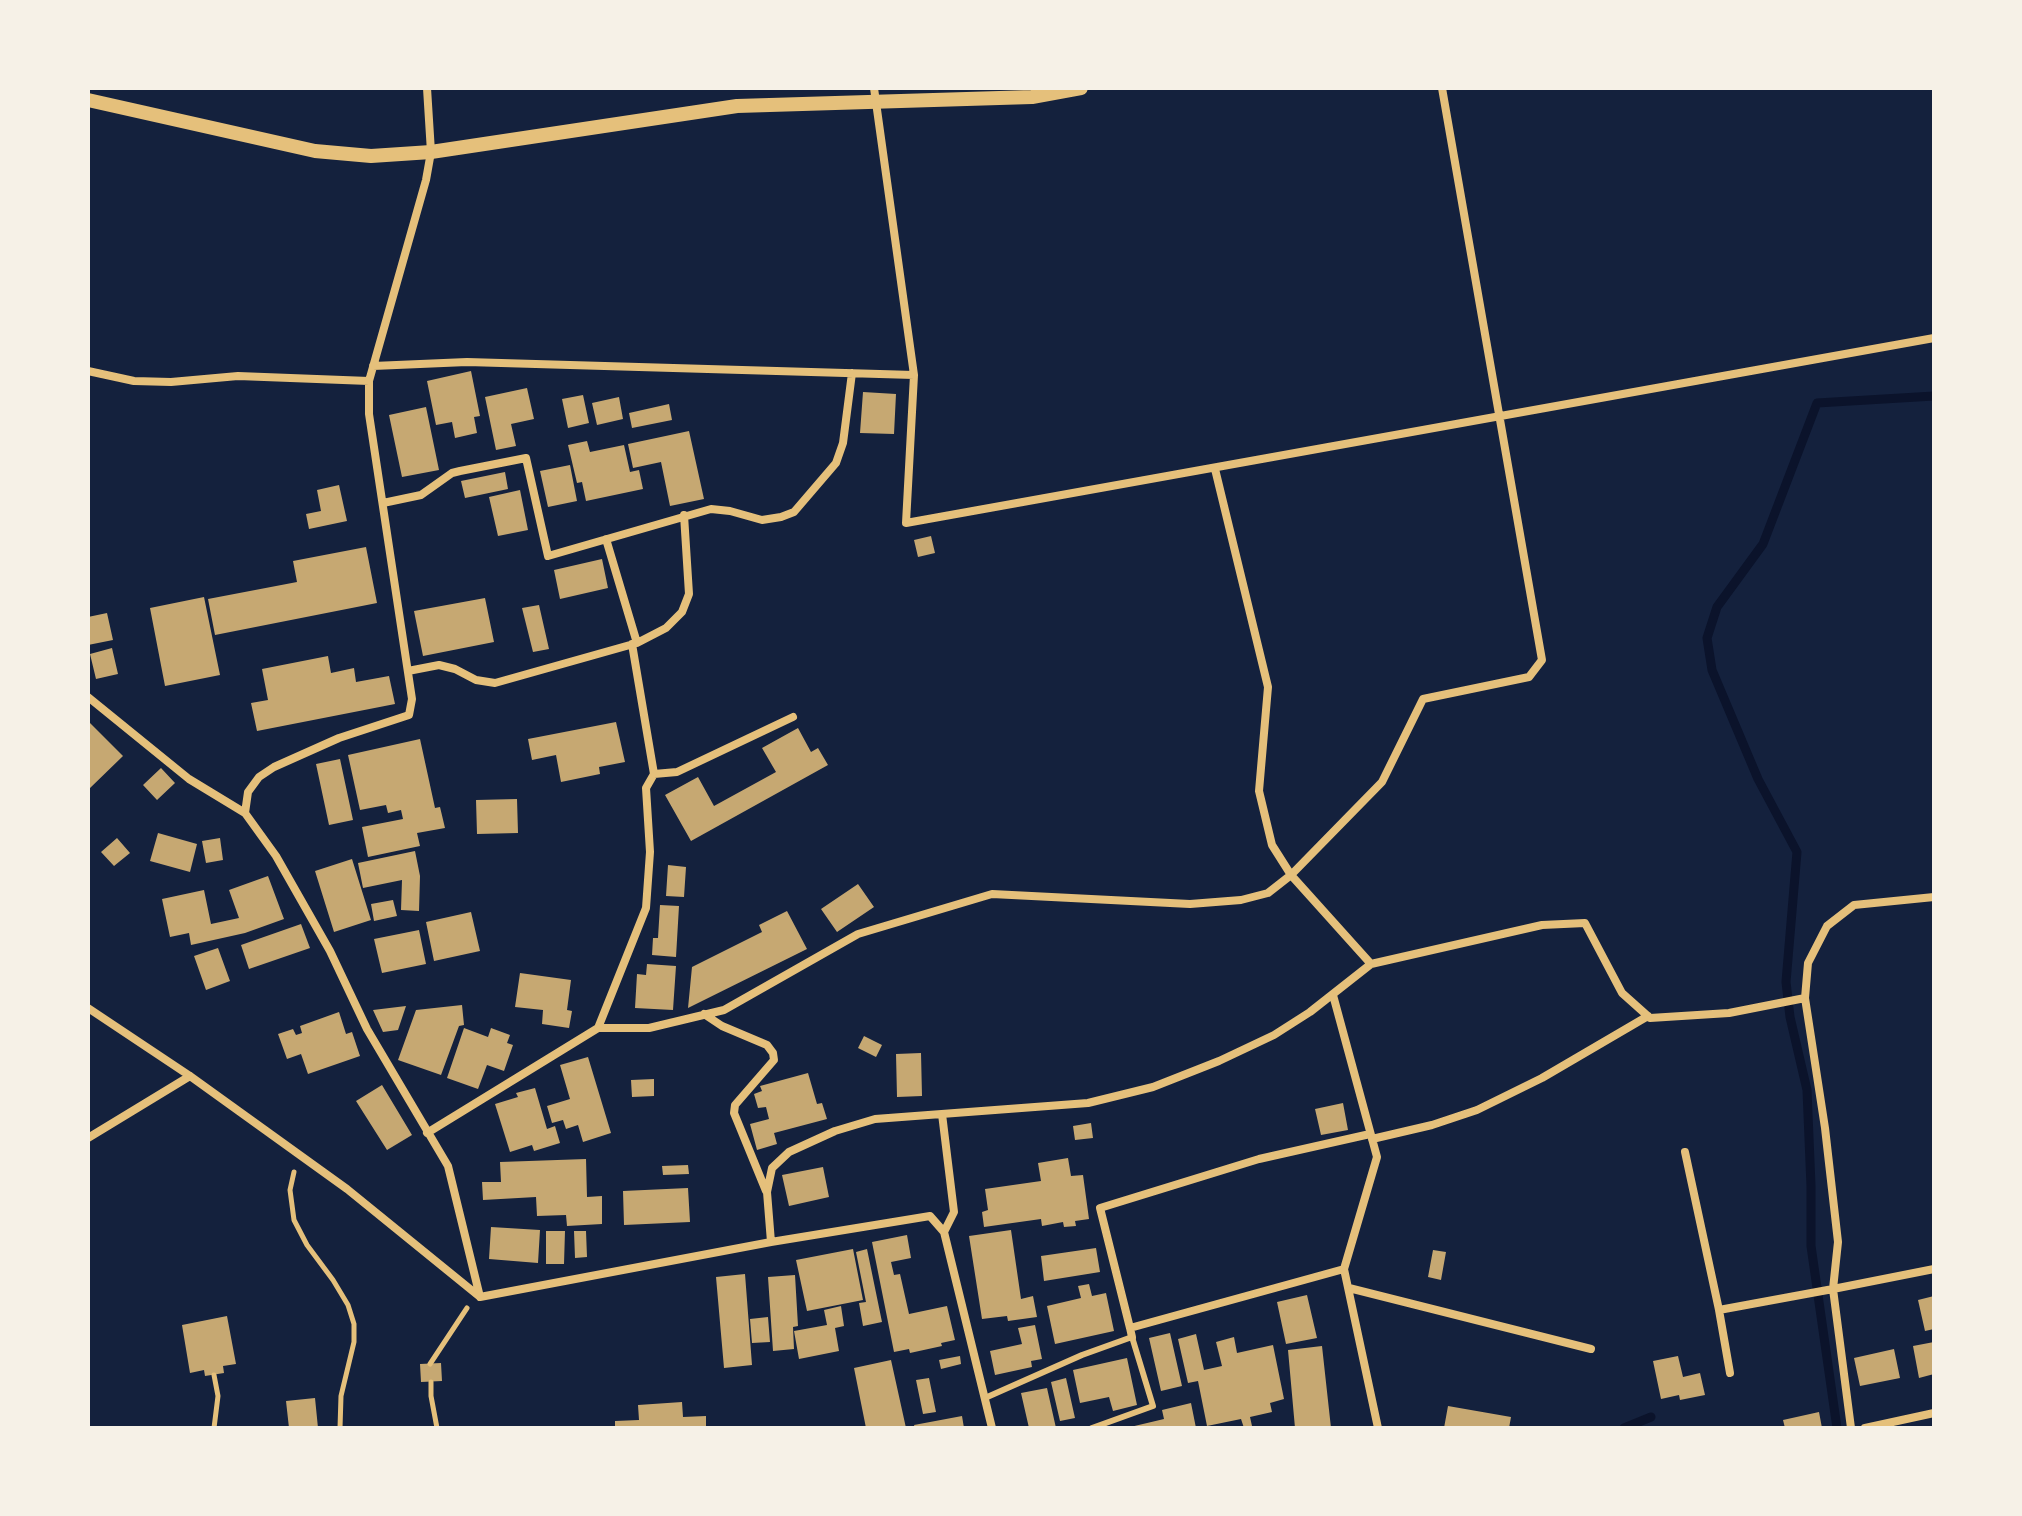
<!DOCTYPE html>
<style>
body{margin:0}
#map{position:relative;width:2022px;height:1516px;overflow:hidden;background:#14213d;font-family:Montserrat,sans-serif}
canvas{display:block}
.frame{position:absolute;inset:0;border:90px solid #f6f1e7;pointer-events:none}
</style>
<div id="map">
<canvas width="2022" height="1516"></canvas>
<div class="frame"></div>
</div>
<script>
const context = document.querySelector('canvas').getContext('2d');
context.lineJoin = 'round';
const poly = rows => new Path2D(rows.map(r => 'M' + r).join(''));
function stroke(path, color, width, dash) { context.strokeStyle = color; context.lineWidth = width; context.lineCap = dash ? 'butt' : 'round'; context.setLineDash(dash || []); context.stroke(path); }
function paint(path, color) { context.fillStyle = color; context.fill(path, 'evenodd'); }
stroke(poly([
 [1624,1428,1651,1417],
 [1837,1428,1811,1246,1811,1186,1807,1090,1790,1017,1786,982,1797,852,1758,779,1712,670,1707,638,1717,607,1763,544,1817,403,1934,396]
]), '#0b132b', 9);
paint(poly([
 [471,371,480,416,474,417,477,433,455,438,452,422,436,425,427,381],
 [527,388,534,419,511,424,516,446,496,450,485,397],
 [863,392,896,394,894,434,860,433],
 [583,395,589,423,568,428,562,399],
 [619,397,623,419,597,425,592,403],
 [669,404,672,420,632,428,629,413],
 [426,407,439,470,402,477,389,415],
 [689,431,704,499,670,506,661,462,633,468,628,444],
 [587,441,590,452,624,445,630,472,639,470,643,489,586,501,582,482,577,483,568,445],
 [570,465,577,501,548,507,540,471],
 [505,472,508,489,465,498,461,481],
 [339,485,347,521,309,529,306,514,321,511,317,490],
 [520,490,528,530,498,536,489,497],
 [931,536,935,553,918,557,914,540],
 [366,547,377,603,215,635,208,599,297,582,293,561],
 [602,559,608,588,560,599,554,570],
 [204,597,220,675,165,686,150,608],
 [485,598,494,642,423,656,414,611],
 [539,605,549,649,533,652,522,608],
 [107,613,113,640,88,645,88,617],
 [112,648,118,674,96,679,90,654],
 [328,656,331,673,354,668,356,682,389,676,395,704,257,731,251,703,268,700,262,669],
 [88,721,123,756,88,790],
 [616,722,625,762,599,767,600,774,561,782,556,755,532,760,528,739],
 [798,728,811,752,818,748,828,765,691,841,665,795,698,777,714,806,776,772,762,748],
 [420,739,435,808,440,807,445,828,417,833,420,846,368,857,362,827,403,819,401,810,388,813,386,805,360,810,348,755],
 [340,759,353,820,329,825,316,764],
 [161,768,175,783,157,800,143,785],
 [517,799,518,833,477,834,476,800],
 [158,833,197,844,190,872,150,861],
 [117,838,130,853,114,866,101,852],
 [220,838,223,860,206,863,202,841],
 [415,851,420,876,419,911,401,910,402,880,363,888,358,863],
 [352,859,371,920,334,932,315,871],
 [668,865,686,867,684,897,666,896],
 [268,876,284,919,245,933,191,945,189,933,170,937,162,899,204,890,211,924,239,918,229,890],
 [858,884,874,907,837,932,821,909],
 [393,900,397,916,374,921,371,904],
 [660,905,679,906,676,957,652,955,653,938,658,938],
 [787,911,807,949,688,1008,692,967,762,932,759,925],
 [471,912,480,951,434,961,426,922],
 [301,924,310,948,249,969,241,945],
 [419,930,426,964,382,973,374,939],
 [218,948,230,981,206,990,194,956],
 [647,964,676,966,673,1010,635,1008,637,974,646,975],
 [520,973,571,980,567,1010,572,1011,569,1028,542,1024,543,1010,515,1007],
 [462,1005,464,1025,459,1026,441,1075,398,1060,416,1010],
 [406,1006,398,1030,383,1032,373,1010],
 [339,1012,346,1034,352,1032,360,1056,308,1074,301,1054,287,1059,278,1034,293,1029,296,1035,302,1033,300,1026],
 [464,1028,488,1037,491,1028,510,1035,507,1043,513,1045,504,1071,487,1065,478,1089,447,1078],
 [864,1036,882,1045,876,1057,858,1048],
 [921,1053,922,1096,897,1097,896,1054],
 [588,1057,611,1133,583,1142,578,1125,566,1129,563,1120,552,1123,547,1106,570,1099,560,1065],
 [808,1073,817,1104,822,1103,827,1119,774,1133,777,1144,757,1150,750,1124,769,1119,766,1107,758,1108,754,1094,762,1091,760,1086],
 [654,1079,654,1096,632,1097,631,1080],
 [382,1085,412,1135,387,1150,356,1101],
 [535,1088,547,1129,555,1126,560,1143,534,1151,532,1145,510,1152,495,1104,518,1097,516,1093],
 [1343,1103,1348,1130,1321,1135,1315,1109],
 [1091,1123,1093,1138,1075,1140,1073,1126],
 [1068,1158,1071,1176,1083,1175,1089,1219,1075,1221,1076,1226,1064,1227,1063,1222,1042,1226,1041,1219,984,1227,982,1212,988,1210,985,1189,1041,1181,1038,1163],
 [586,1159,587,1197,602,1196,602,1224,567,1226,566,1215,537,1216,536,1197,483,1200,482,1182,501,1182,500,1162],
 [688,1165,689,1174,663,1175,662,1166],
 [823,1167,829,1197,789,1206,782,1175],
 [688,1188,690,1222,624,1225,623,1191],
 [491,1227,540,1230,538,1263,489,1259],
 [1011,1230,1021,1299,1033,1296,1037,1317,1008,1321,1007,1316,982,1319,969,1236],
 [546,1231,565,1231,564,1264,546,1264],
 [574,1231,586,1231,587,1257,575,1258],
 [907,1235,911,1258,891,1262,894,1275,900,1274,909,1314,947,1306,955,1340,941,1343,942,1346,910,1353,909,1349,894,1352,872,1242],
 [1096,1248,1100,1272,1044,1281,1041,1256],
 [853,1249,863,1300,807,1311,796,1260],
 [867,1249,882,1322,863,1326,859,1303,866,1302,856,1252],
 [1433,1250,1446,1252,1441,1280,1428,1277],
 [745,1274,752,1365,724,1368,716,1277],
 [795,1275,798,1326,793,1327,794,1349,773,1351,768,1277],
 [1089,1284,1092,1296,1106,1293,1114,1331,1055,1344,1047,1306,1081,1298,1078,1286],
 [1307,1295,1317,1338,1286,1344,1277,1302],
 [1934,1296,1934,1329,1925,1331,1918,1300],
 [841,1306,844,1326,835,1328,839,1351,799,1359,794,1331,827,1325,824,1310],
 [227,1316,236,1364,223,1366,224,1373,205,1376,204,1370,190,1373,182,1325],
 [768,1317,770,1342,752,1343,750,1319],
 [1035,1325,1042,1359,1031,1361,1032,1367,995,1375,990,1351,1022,1344,1018,1328],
 [1170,1333,1182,1386,1161,1391,1149,1338],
 [1196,1334,1204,1370,1222,1366,1216,1342,1234,1337,1237,1353,1273,1345,1284,1399,1270,1403,1272,1412,1250,1417,1252,1426,1244,1428,1241,1419,1207,1426,1198,1381,1188,1383,1178,1339],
 [1934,1342,1934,1374,1919,1378,1913,1346],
 [1322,1346,1331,1428,1295,1428,1288,1350],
 [1894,1349,1900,1378,1860,1386,1854,1358],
 [960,1356,961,1364,941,1369,939,1360],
 [1678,1356,1683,1377,1700,1373,1705,1395,1680,1400,1679,1395,1661,1399,1653,1361],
 [1127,1358,1137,1405,1113,1411,1109,1397,1080,1403,1073,1370],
 [891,1360,906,1428,866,1428,854,1368],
 [441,1363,442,1381,421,1382,420,1364],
 [929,1378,936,1412,923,1414,916,1380],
 [1066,1378,1075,1418,1060,1421,1051,1382],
 [1047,1388,1056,1428,1029,1428,1021,1393],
 [315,1398,318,1428,289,1428,286,1401],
 [682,1402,683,1417,706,1416,706,1428,615,1428,615,1421,639,1420,638,1405],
 [1191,1403,1196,1428,1126,1428,1164,1419,1162,1410],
 [1448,1406,1511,1417,1509,1428,1444,1428],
 [1819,1412,1822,1428,1785,1428,1783,1420],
 [962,1416,964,1428,915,1428,914,1425]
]), '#c6a872');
stroke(poly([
 [294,1172,290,1190,294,1220,307,1245,333,1280,348,1305,354,1324,354,1342,341,1396,340,1428],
 [430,1364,467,1308],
 [431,1382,431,1396,437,1428],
 [214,1428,218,1396,214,1375]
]), '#e5c07b', 5);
stroke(poly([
 [985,1398,1082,1355,1132,1337,1153,1406,1092,1428]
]), '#e5c07b', 6);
stroke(poly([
 [427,88,431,152,426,180,369,381,369,414,412,699,409,715,339,738,274,767,259,777,248,792,245,813,276,856,330,951,367,1029,448,1166,480,1297],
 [874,88,914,375,906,523,1934,338],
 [373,366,467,362,914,375],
 [88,371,134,381,171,382,238,376,369,381],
 [1215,469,1268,687,1259,791,1272,845,1291,875,1371,964],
 [383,503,421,495,452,473,460,471,526,458,548,556,711,509,730,511,762,520,781,517,794,512,836,463,843,443,852,373],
 [606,539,637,643],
 [408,671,439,665,455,669,476,680,495,683,637,643,666,628,682,612,689,594,684,515],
 [88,697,189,779,245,813],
 [654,774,677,772,793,717],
 [1333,995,1377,1157,1344,1269,1378,1428],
 [88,1008,190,1076,347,1189,480,1297,771,1242,930,1216,944,1232,992,1428],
 [704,1014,722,1026,767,1045,773,1053,774,1060,735,1105,734,1113,766,1191],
 [598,1028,649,1028,724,1010,858,934,992,894,1190,904,1241,900,1268,893,1291,875,1382,782,1423,699,1529,677,1542,660,1442,88],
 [942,1114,954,1212,944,1232],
 [427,1133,598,1028,646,908,650,852,646,788,654,774,632,644],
 [88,1138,190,1076],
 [1372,1139,1432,1125,1477,1110,1542,1078,1648,1016],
 [1685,1152,1719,1310,1833,1289,1838,1242,1825,1128,1805,998],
 [771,1242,767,1192,772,1168,789,1152,835,1131,875,1119,1088,1103,1153,1087,1219,1061,1274,1035,1310,1012,1371,964,1542,925,1585,923,1622,993,1650,1018,1729,1013,1805,998,1808,963,1827,926,1854,905,1934,897],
 [1349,1288,1591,1349],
 [1719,1310,1730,1373],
 [1130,1328,1100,1208,1259,1159,1370,1134],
 [1132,1337,1130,1328,1344,1269],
 [1851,1428,1833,1289,1934,1269],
 [1865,1428,1934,1413]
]), '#e5c07b', 8);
stroke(poly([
 [88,100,315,151,371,156,431,152,737,106,1032,97,1081,88]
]), '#e5c07b', 14);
</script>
